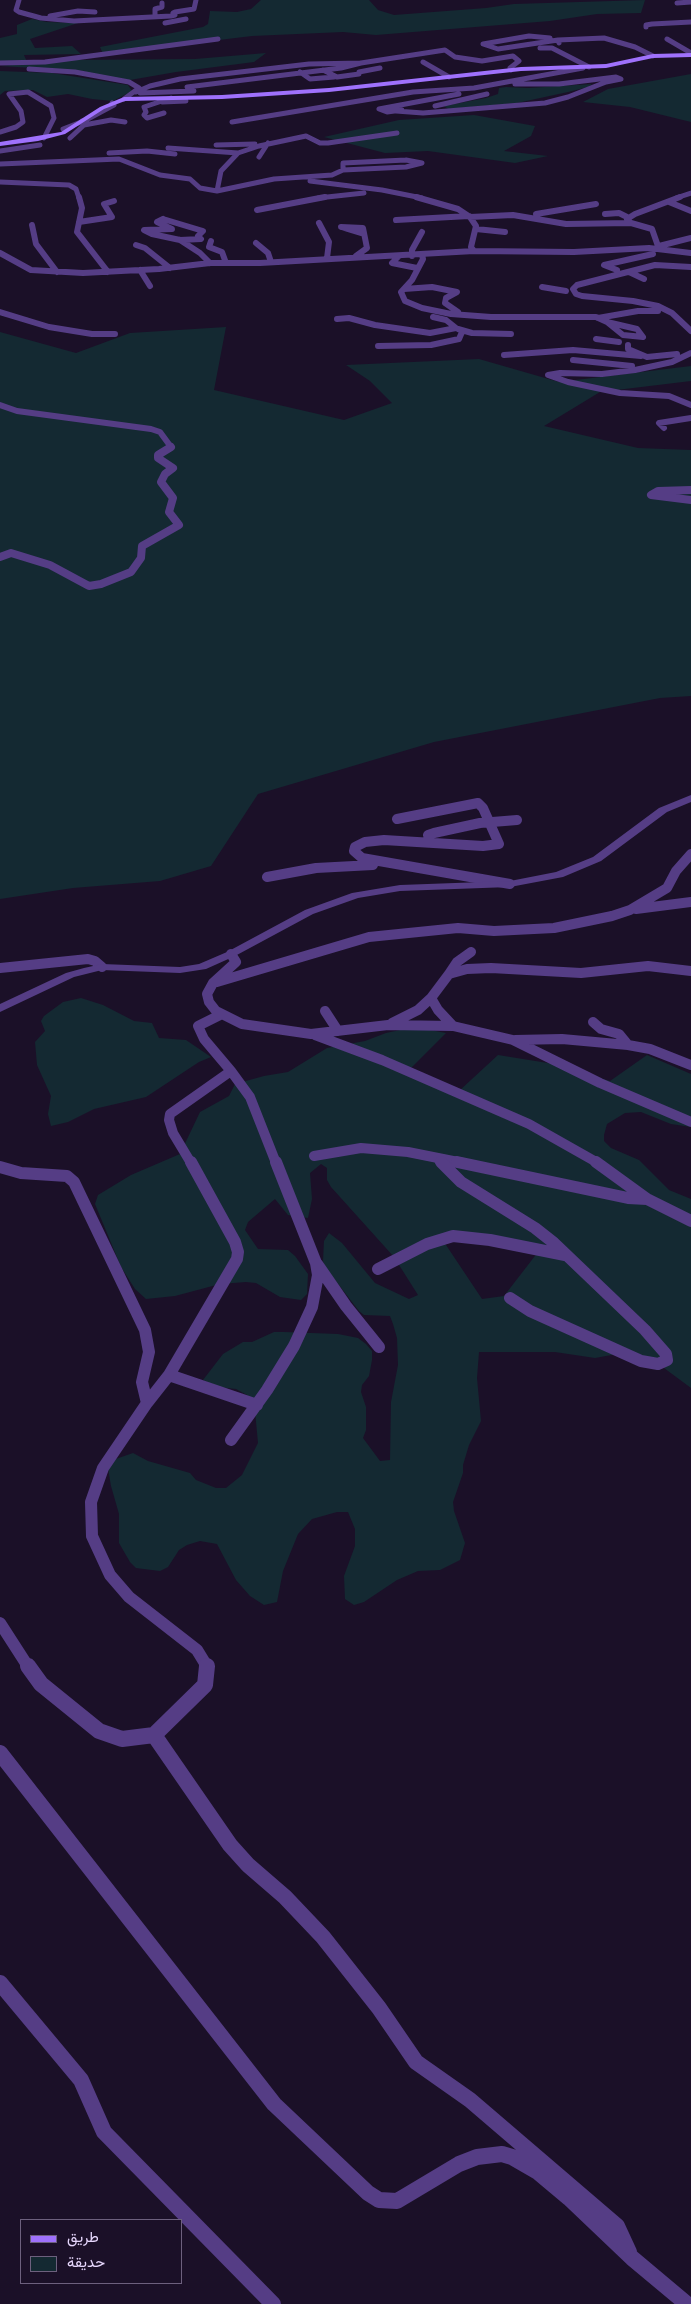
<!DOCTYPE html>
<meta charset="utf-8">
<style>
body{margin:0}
#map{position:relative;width:691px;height:2304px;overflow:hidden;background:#1b1028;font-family:"Public Sans",Vazirmatn,sans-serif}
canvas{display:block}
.legend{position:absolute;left:20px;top:2219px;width:162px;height:65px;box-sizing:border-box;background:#1b1028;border:1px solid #6d607e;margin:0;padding:6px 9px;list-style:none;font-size:15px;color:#e8d8fe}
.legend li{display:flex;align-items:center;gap:10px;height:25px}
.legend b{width:25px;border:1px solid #6d607e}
</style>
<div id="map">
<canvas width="691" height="2304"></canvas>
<ul class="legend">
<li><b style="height:6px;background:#9f71fc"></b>طريق</li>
<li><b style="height:14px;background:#142932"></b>حديقة</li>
</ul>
</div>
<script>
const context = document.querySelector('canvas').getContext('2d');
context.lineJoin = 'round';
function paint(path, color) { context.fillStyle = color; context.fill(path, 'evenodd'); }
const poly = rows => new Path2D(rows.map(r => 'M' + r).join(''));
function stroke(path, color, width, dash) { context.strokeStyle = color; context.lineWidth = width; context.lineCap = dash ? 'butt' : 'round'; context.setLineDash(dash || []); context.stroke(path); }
paint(poly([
 [261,0,369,0,378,10,394,15,486,8,514,4,645,0,641,13,597,14,550,21,376,35,343,32,252,36,103,54,100,47,203,27,208,24,210,11,237,12,251,9],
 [32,19,47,22,78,23,30,39,35,48,72,46,81,54,24,55,27,62,0,63,0,38,17,34,17,25],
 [266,53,254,62,176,72,130,80,95,76,84,71,0,66,73,60,195,59],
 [0,71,52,73,128,85,132,91,113,101,92,99,68,94,47,97,33,90,5,91,0,95],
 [691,74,691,122,630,107,583,102,608,89],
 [592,84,588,87,568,92,517,103,448,109,444,106,486,98,498,94,499,88,506,87,528,88],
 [474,115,535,126,531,136,504,151,548,156,515,163,428,151,385,153,324,137,399,120],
 [226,327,214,390,344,420,392,403,370,381,346,365,479,359,559,382,691,366,691,381,600,392,544,426,638,448,691,450,691,696,660,698,434,742,258,794,211,866,160,881,73,888,0,899,0,332,76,353,130,333],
 [81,998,103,1005,134,1021,152,1023,159,1038,186,1040,211,1057,199,1062,146,1097,94,1109,68,1122,51,1126,48,1114,51,1096,37,1065,35,1042,45,1031,41,1021,44,1016,63,1002],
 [414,1027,446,1033,409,1070,459,1091,498,1055,554,1064,610,1081,647,1055,691,1074,691,1127,671,1124,641,1112,625,1113,607,1124,604,1135,604,1141,611,1148,639,1160,669,1190,691,1199,691,1388,664,1368,617,1354,595,1358,555,1352,479,1352,477,1378,481,1421,469,1445,463,1465,463,1473,453,1502,454,1511,465,1543,460,1560,440,1570,418,1571,397,1580,364,1602,354,1605,345,1599,344,1576,355,1546,355,1529,348,1512,337,1512,312,1519,298,1534,283,1571,277,1602,264,1605,250,1596,236,1580,217,1544,200,1541,187,1545,179,1550,168,1567,160,1571,136,1568,130,1562,119,1543,119,1514,111,1486,108,1468,110,1461,133,1453,148,1461,190,1473,196,1480,216,1488,226,1488,242,1475,258,1443,255,1411,252,1403,247,1395,236,1389,218,1387,203,1380,223,1354,243,1342,252,1342,274,1332,284,1332,338,1334,358,1338,366,1344,372,1351,372,1360,369,1376,362,1385,361,1392,366,1407,366,1430,363,1438,380,1461,390,1460,391,1402,398,1365,397,1338,393,1324,390,1316,364,1315,359,1311,325,1267,323,1261,324,1241,329,1233,342,1243,375,1283,409,1299,418,1295,394,1257,331,1187,327,1180,327,1168,321,1164,310,1173,312,1199,308,1218,288,1215,275,1199,248,1222,245,1230,258,1249,288,1250,295,1256,308,1274,307,1294,301,1300,280,1297,256,1283,246,1282,220,1284,175,1296,146,1299,135,1289,121,1267,95,1204,98,1195,131,1175,180,1154,200,1112,229,1096,235,1084,264,1076,288,1072,327,1048,365,1041,386,1033],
 [442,1239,538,1252,504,1296,482,1299]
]), '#142932');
stroke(poly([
 [19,0,16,10,19,12,41,18,74,21,171,16,175,15,173,13,175,12,194,9,196,0],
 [677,3,691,2],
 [50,16,78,11,95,12],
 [155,17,155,9,162,7,162,3],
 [165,23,186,19],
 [646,27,646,25,652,24,691,22],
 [550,38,529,36,483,44,498,49,558,40],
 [667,39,691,53],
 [559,43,558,40,604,38,635,47,653,56],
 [540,48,552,48,589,67],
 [423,62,449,77],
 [0,63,45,62,218,39],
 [361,63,445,50,455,57,482,61,513,56,519,61,510,68,511,70],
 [29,69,75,72,129,82,139,88,124,99],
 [323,70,337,77,359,74],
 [300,72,310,79,334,77],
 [359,72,380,68],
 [136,92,150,86,180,79,309,64,361,63,341,68,187,87],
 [140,93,194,91],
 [162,102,186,101],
 [435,106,487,94],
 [402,110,387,112,379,109,459,94],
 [396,111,423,113,545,103,568,97,606,82,621,79,616,77,559,84,515,84],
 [164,113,147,118,144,115,146,112,144,107,171,98],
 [86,120,114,105,112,103],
 [232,122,413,92,474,88,583,68],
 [84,125,111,120,125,122],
 [63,129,81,122],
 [0,132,16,127,23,122,21,111,9,94,28,92,51,106,54,118,44,138],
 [70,138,84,125,82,121],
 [216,145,255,144],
 [168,148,238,153],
 [0,151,40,145],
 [109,153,147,151,175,154],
 [259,157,268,143],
 [406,160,422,163,406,167,343,170,343,163,406,160],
 [0,164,119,159,160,175,190,179,200,188,217,191,274,179,332,175,343,170],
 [310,181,382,190,422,198],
 [0,182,69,185,76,189,79,198],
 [217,191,221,171,238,153,259,146,306,136,320,143,328,143,397,133],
 [318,198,364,193],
 [676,198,691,193]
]), '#553d85', 5);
stroke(poly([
 [79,197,82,208,77,232,108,272],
 [416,197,458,209,470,217,476,226,471,247,474,251],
 [669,202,691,211],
 [257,210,325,197],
 [536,214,596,204],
 [605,214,619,213,629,218],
 [470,217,513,215,566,224,631,223,652,229,659,249],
 [163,219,203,231,198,236,201,239,180,240,152,234,144,230,172,229,157,222,163,219],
 [396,220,469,216],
 [79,222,112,217,104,204,114,201],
 [319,223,329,242,327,258],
 [631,223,627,219,635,214,680,197],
 [32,225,36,244,57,272],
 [476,229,505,232],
 [180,240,200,253,210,263],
 [211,241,209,247,222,252,226,263],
 [256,243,268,253,271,262],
 [136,245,145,248,170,268],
 [659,246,691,238],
 [0,253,31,270,83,273,159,269,210,263,260,263,474,251,574,252,649,248,691,253],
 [422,255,423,259,412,280,401,292,405,301,422,308,451,314,491,317,596,317,607,322],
 [356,256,367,248,363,228,341,227,364,234],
 [399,256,392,263,417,268],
 [412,256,412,250,422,232],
 [691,267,655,265,577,285,573,289,576,294,582,296,633,301,658,306,672,313,691,331],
 [140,270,150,286],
 [617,270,604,265,653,254],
 [629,272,644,279],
 [542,287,566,291],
 [404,289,432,287,457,292,446,298,445,303,458,312],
 [0,312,49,327,92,334,115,334],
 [598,318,638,311,658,311],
 [337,319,349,318,375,325,430,333,456,328,446,320,433,317],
 [607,322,637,329,643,337,623,335,607,322],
 [458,329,472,333,511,334],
 [596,339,619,342],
 [628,345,628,349,647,357,677,354],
 [378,346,431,345,459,339,462,332],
 [691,353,672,362,635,370,602,374,560,373,548,375,568,382,620,393,669,396,691,405],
 [504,355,573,350,641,356],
 [573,360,632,366],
 [0,405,17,411,151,429,160,432,171,447,169,448],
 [664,428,659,423,691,418]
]), '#553d85', 6);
stroke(poly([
 [691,490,658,491,651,495,691,500],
 [0,557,11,553,50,565,89,586,101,584,131,572,141,558,142,546,179,525,169,512,173,498,161,482,165,474,173,468,158,458,158,455,171,447]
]), '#553d85', 8);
stroke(poly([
 [397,819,478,803,483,808,499,844,483,846,384,840,365,842,355,847,354,851,362,858,510,884],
 [430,842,428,835,434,833,480,823,517,820],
 [267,877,316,868,373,865],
 [636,909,691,902],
 [231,954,236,962,213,983,207,994,209,1002,216,1011,242,1024,311,1034,388,1025,453,1026,513,1040,600,1083,691,1122],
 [0,968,88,959,95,961,102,967],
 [449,974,457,962,471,952],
 [217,982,369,937,458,928,494,931,554,928,612,916,630,910,667,888,676,871,691,854],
 [431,998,438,1010,453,1026],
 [325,1011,338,1031],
 [593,1022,601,1029,619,1034,628,1045],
 [392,1023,418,1010,431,998,449,974,467,969,491,968,581,973,648,966,691,971],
 [315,1035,382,1060,529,1124,598,1163],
 [515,1040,562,1039,628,1045,650,1049,691,1065],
 [231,1071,250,1097,276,1163],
 [314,1156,361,1148,408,1152,463,1163],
 [437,1158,442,1163],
 [191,1163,173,1133,169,1120,170,1114,231,1071,204,1039,198,1026,220,1015]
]), '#553d85', 10);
stroke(poly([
 [191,1162,235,1242,238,1252,237,1259,169,1375,147,1403,103,1468,91,1502,92,1536,110,1575,129,1597,197,1650,208,1668],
 [441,1162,461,1182,535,1228,554,1243,645,1330,666,1354,667,1360,658,1364,641,1361,530,1311,510,1298],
 [457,1162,628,1198,647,1199],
 [596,1162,647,1199,691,1221],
 [0,1167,21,1173,67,1176,74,1182,145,1330,149,1352,142,1382,147,1403],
 [317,1264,346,1306,379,1347],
 [378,1269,427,1244,453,1236,490,1240,565,1255],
 [169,1375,257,1405],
 [231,1440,267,1390,294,1346,312,1307,318,1275,316,1263,276,1162],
 [0,1623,29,1668]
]), '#553d85', 12);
stroke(poly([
 [28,1666,41,1684,99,1731,122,1739,154,1735,230,1845,248,1865,285,1897,323,1937,379,2008,416,2062,470,2100,617,2226,629,2252],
 [154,1735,205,1685,207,1666],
 [0,1753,274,2104,368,2193,379,2200,397,2201,459,2164,477,2157,502,2154,512,2157,538,2172,569,2198,632,2258,687,2304],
 [0,1983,81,2080,104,2132,273,2304]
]), '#553d85', 16);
paint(poly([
 [691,795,691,802,667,812,601,861,563,877,510,887,400,891,358,898,313,914,235,956,206,969,180,973,102,970,74,977,0,1012,0,1004,66,973,84,968,102,964,180,967,199,964,227,952,305,910,352,893,400,885,510,881,556,872,593,857,659,808,691,795]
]), '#553d85');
paint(poly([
 [691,53,691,57,653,58,606,68,521,71,329,92,222,99,125,101,104,109,65,134,38,141,0,146,0,142,61,132,100,107,124,97,222,95,329,88,521,67,606,64,653,54,691,53]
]), '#9f71fc');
</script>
